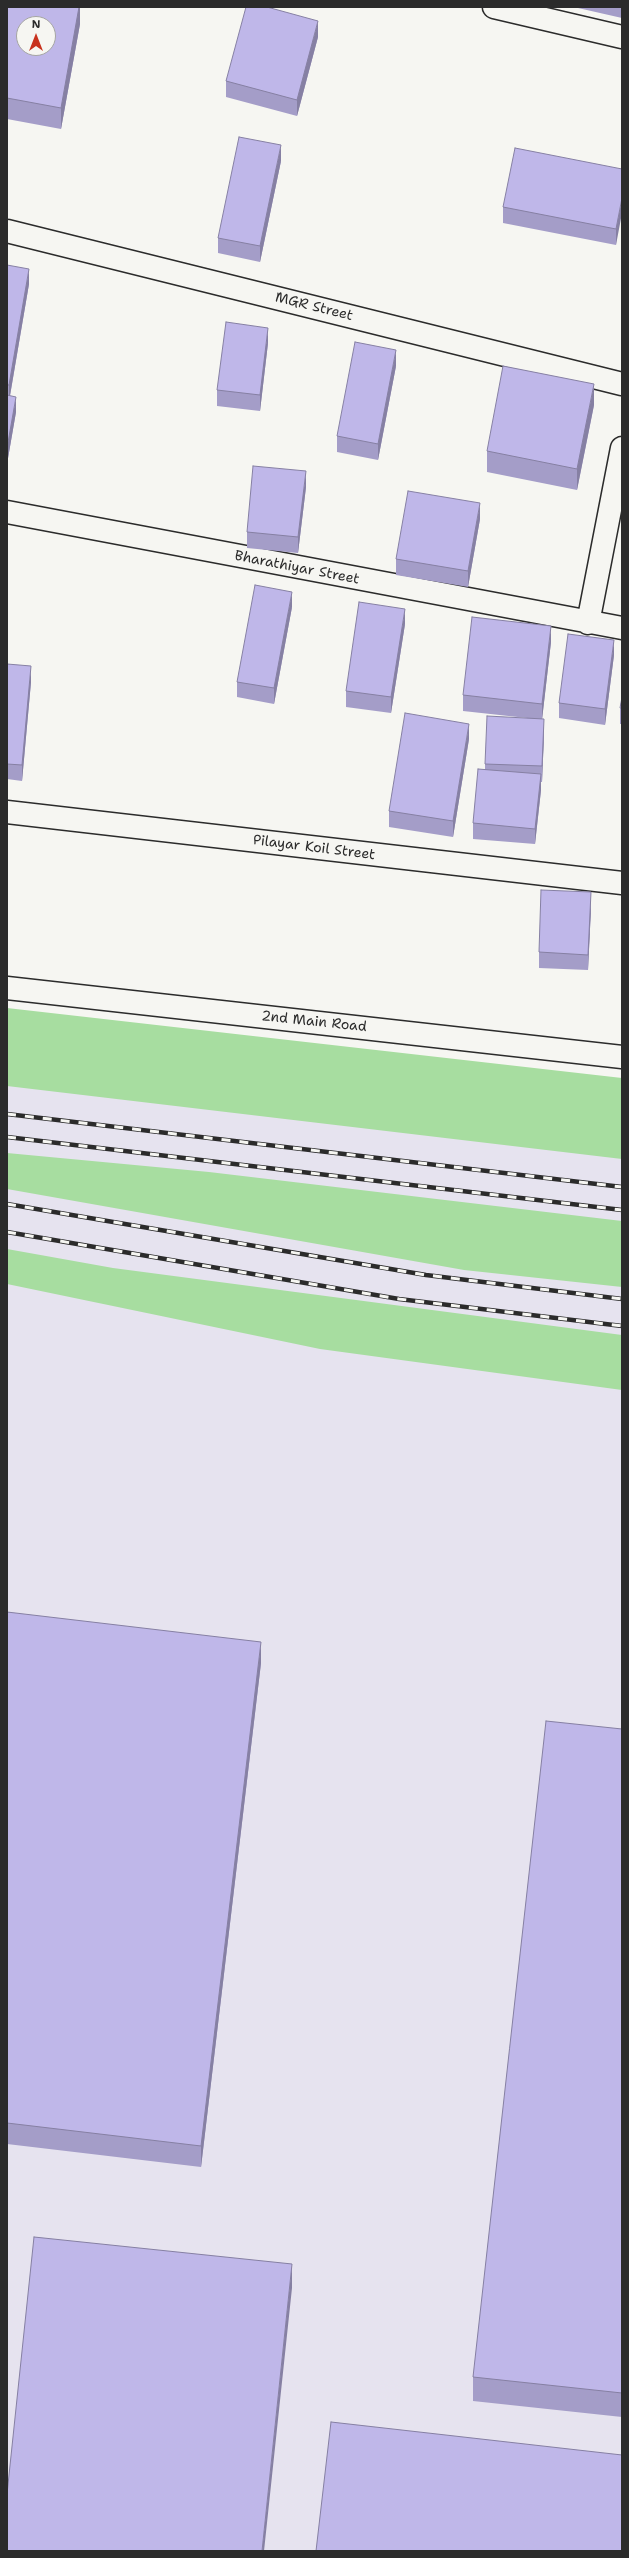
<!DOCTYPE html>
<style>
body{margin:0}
#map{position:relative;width:629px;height:2558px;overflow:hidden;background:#f6f6f2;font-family:"Shantell Sans",sans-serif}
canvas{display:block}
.frame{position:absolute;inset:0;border:8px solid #2b2b2b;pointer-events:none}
.north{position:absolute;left:16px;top:16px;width:40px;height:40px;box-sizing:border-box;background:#f6f6f2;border:1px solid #a5a5a2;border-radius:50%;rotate:0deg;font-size:11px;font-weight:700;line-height:16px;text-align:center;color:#2b2b2b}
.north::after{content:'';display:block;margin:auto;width:14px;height:18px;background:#c8321e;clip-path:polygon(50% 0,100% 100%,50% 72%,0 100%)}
</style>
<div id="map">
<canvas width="629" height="2558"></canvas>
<div class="frame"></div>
<div class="north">N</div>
</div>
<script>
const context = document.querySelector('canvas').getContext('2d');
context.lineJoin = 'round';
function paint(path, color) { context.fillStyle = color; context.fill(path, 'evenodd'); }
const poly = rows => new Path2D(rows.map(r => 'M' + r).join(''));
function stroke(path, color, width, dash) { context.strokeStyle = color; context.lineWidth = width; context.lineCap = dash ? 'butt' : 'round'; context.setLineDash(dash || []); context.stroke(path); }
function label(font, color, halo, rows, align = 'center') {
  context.font = font + ' "Shantell Sans",sans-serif'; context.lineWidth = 3; context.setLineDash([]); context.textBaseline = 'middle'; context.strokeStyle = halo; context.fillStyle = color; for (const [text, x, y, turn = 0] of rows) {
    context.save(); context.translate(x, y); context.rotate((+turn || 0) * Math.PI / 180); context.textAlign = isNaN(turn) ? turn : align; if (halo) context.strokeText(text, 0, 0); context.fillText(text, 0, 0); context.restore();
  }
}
paint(poly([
 [7,1036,622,1104,622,2551,7,2551]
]), '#e6e3ef');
paint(poly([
 [7,1008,622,1078,622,1159,7,1086],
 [7,1153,209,1172,622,1221,622,1287,464,1270,7,1189],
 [7,1249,113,1268,622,1335,622,1390,320,1349,7,1284]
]), '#a7dda0');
const minor = poly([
 [7,231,622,384],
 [7,512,622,628],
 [588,623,622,448],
 [7,812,622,883]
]);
const tertiary = poly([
 [494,7,622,37],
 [7,988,622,1057]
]);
stroke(minor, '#2b2b2b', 25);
stroke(tertiary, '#2b2b2b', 25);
stroke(minor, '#f6f6f2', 22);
stroke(tertiary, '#f6f6f2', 22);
const rail = poly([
 [7,1114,622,1187],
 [7,1137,622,1210],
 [7,1204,426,1275,622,1299],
 [7,1232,399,1299,622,1326]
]);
stroke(rail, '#2b2b2b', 4.5);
stroke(rail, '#f6f6f2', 3, [9]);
paint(poly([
 [7,7,80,7,80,24,61,129,7,119],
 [578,7,622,7,622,18,578,8],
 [318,37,297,116,226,97,226,81],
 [281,161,260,262,218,253,218,238],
 [622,169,616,245,503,223,503,207],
 [7,265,29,284,10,396,16,412,7,464],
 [268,343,260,411,217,406,217,390],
 [396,366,378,460,337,452,337,436],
 [594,405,577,490,487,472,487,451],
 [306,487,298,553,247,548,247,532],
 [480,519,468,587,396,575,396,559],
 [292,607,274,704,237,697,237,682],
 [405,624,391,713,346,707,346,691],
 [551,642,542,719,544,735,542,782,541,782,541,790,535,844,473,839,473,823,485,770,485,764,527,718,463,711,463,695],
 [614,655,605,725,559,718,559,703],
 [7,664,31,682,22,781,7,779],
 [622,697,622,724,620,724,620,708],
 [469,739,453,837,389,827,389,811],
 [591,908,588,970,539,968,539,952],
 [7,1612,261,1663,201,2167,7,2144],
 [622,1729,622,2417,473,2401,473,2377]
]), '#a49dc8');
paint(poly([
 [79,7,80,7,80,24,61,129,61,108],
 [318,21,318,37,297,116,297,100],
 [281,145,281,161,260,262,260,246],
 [622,198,622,213,616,245,616,229],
 [29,269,29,284,9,401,9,385],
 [268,328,268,343,260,411,260,395],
 [396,350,396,366,378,460,378,444],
 [594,384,594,405,577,490,577,469],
 [16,397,16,412,7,464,7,448],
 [306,471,306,487,298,553,298,537],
 [480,503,480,519,468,587,468,571],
 [292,592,292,607,274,704,274,688],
 [405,609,405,624,391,713,391,697],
 [551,626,551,642,542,720,542,704],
 [614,640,614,655,605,725,605,709],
 [31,666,31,682,22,781,22,765],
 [544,719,544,735,542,782,542,766],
 [469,724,469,739,453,837,453,821],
 [541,774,541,790,535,844,535,829],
 [591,892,591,908,588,970,588,955],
 [261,1642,261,1663,201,2167,201,2146],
 [292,2264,292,2288,264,2551,262,2551]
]), '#8680a3');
const building = poly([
 [7,7,79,7,61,108,7,98,7,7],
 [24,24,48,24,48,48,24,48,24,24],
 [246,7,267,7,318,21,297,100,226,81,246,7],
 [239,137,281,145,260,246,218,238,239,137],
 [515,148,622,169,622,198,616,229,503,207,515,148],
 [7,265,29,269,9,385,7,385,7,265],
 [226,322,268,328,260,395,217,390,226,322],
 [355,342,396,350,378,444,337,436,355,342],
 [503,366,594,384,577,469,487,451,503,366],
 [7,395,16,397,7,448,7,395],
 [253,466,306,471,298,537,247,532,253,466],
 [408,491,480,503,468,571,396,559,408,491],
 [255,585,292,592,274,688,237,682,255,585],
 [359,602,405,609,391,697,346,691,359,602],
 [472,617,551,626,542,704,463,695,472,617],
 [568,634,614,640,605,709,559,703,568,634],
 [7,664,31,666,22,765,7,764,7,664],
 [622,697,622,708,620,708,622,697],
 [405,713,469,724,453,821,389,811,405,713],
 [487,716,544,719,542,766,485,764,487,716],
 [478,769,541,774,535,829,473,823,478,769],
 [541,890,591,892,588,955,539,952,541,890],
 [7,1612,261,1642,201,2146,7,2123,7,1612],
 [546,1721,622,1729,622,2393,473,2377,546,1721],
 [34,2237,292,2264,262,2551,7,2551,7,2494,34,2237],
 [331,2422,622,2455,622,2551,316,2551,331,2422]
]);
paint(building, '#bfb7e9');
stroke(building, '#8680a3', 1);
label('14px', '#2b2b2b', '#f6f6f2', [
 ["MGR Street",314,307,14],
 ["Bharathiyar Street",297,568,11],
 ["Pilayar Koil Street",314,848,7],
 ["2nd Main Road",314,1022,6]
]);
</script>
